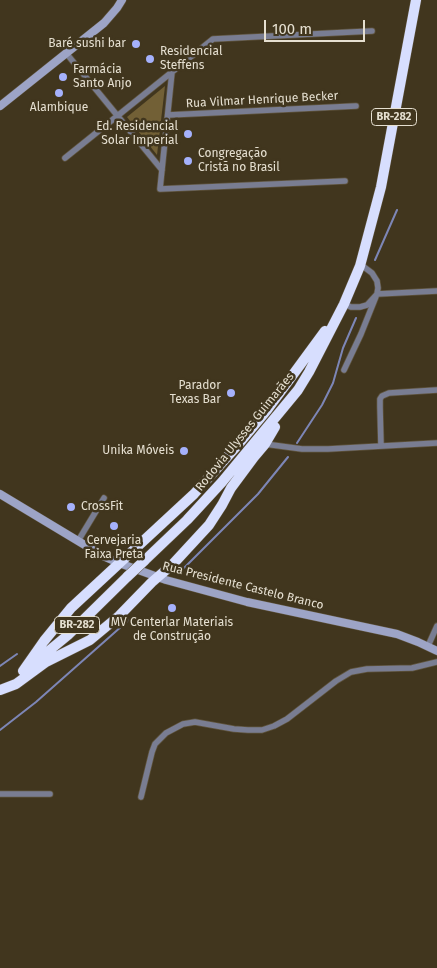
<!DOCTYPE html>
<meta charset="utf-8">
<style>
body{margin:0}
#map{position:relative;width:437px;height:968px;overflow:hidden;background:#41361e;font-family:"Fira Sans",sans-serif}
canvas{display:block}
.scale{position:absolute;left:264px;top:20px;width:101px;height:22px;box-sizing:border-box;border:2px solid #e5dfd0;border-top:0;padding-left:6px;font-size:15px;line-height:18px;white-space:nowrap;color:#e5dfd0;-webkit-text-stroke:4px #41361e;paint-order:stroke}
</style>
<div id="map">
<canvas width="437" height="968"></canvas>
<div class="scale">100 m</div>
</div>
<script>
const context = document.querySelector('canvas').getContext('2d');
context.lineJoin = 'round';
function paint(path, color) { context.fillStyle = color; context.fill(path, 'evenodd'); }
const poly = rows => new Path2D(rows.map(r => 'M' + r).join(''));
function stroke(path, color, width, dash) { context.strokeStyle = color; context.lineWidth = width; context.lineCap = dash ? 'butt' : 'round'; context.setLineDash(dash || []); context.stroke(path); }
function label(font, color, halo, rows, align = 'center') {
  context.font = font + ' "Fira Sans",sans-serif'; context.lineWidth = 5; context.setLineDash([]); context.textBaseline = 'middle'; context.strokeStyle = halo; context.fillStyle = color; for (const [text, x, y, turn = 0] of rows) {
    context.save(); context.translate(x, y); context.rotate((+turn || 0) * Math.PI / 180); context.textAlign = isNaN(turn) ? turn : align; if (halo) context.strokeText(text, 0, 0); context.fillText(text, 0, 0); context.restore();
  }
}
paint(poly([
 [165,86,157,155,127,117]
]), '#726036');
stroke(poly([
 [375,260,397,210],
 [297,443,322,405,333,383,343,348,356,318],
 [180,572,258,494,288,457],
 [0,666,17,654],
 [0,730,36,702,131,618]
]), '#7d86b6', 2);
const street = poly([
 [66,53,162,170],
 [172,72,160,189,345,181],
 [168,115,356,106],
 [65,158,213,39,372,31],
 [344,304,351,307,360,307,367,305,377,294,378,288,377,281,372,273,364,267,360,266],
 [344,370,361,334,377,294,437,291],
 [265,444,302,449,328,449,437,443],
 [381,446,380,407,380,399,382,396,389,393,437,390],
 [78,541,104,498],
 [428,646,437,626],
 [0,794,50,794],
 [141,797,152,752,155,744,166,733,183,724,195,722,234,729,248,730,262,730,274,726,287,719,336,681,351,672,367,669,412,668,437,662]
]);
const secondary = poly([
 [0,106,104,23,117,8,122,0],
 [0,494,103,556,119,563,166,580,247,602,397,634,418,642,437,651]
]);
const highway = poly([
 [144,561,187,520,222,482,298,390,309,372,344,304,360,266,381,187,416,0],
 [34,663,68,635,128,576],
 [23,671,44,641,71,608,194,494,236,447,267,410,325,331],
 [0,690,16,684,46,662,90,640,119,616,152,582,173,564,209,525,222,505,231,488,254,457,265,444,275,427]
]);
stroke(street, '#5f543e', 7);
stroke(secondary, '#5f543e', 9);
stroke(highway, '#5f543e', 11);
stroke(street, '#797d92', 5.5);
stroke(secondary, '#9da4c6', 8);
stroke(highway, '#d7defe', 10);
const highwayBridge = poly([
 [128,576,144,561]
]);
stroke(highwayBridge, '#5f543e', 11, []);
stroke(highwayBridge, '#d7defe', 10);
for (const [x, y, r, color] of [
 [136,44,5,"#a5b1fc"],
 [150,59,5,"#a5b1fc"],
 [63,77,5,"#a5b1fc"],
 [59,93,5,"#a5b1fc"],
 [188,134,5,"#a5b1fc"],
 [188,161,5,"#a5b1fc"],
 [231,393,5,"#a5b1fc"],
 [184,451,5,"#a5b1fc"],
 [71,507,5,"#a5b1fc"],
 [114,526,5,"#a5b1fc"],
 [172,608,5,"#a5b1fc"]
]) { const dot = new Path2D(); dot.arc(x, y, r, 0, 2 * Math.PI); context.fillStyle = color; context.fill(dot); stroke(dot, '#41361e', 2); }
for (const [x, y, w] of [
 [394,117,45],
 [77,625,45]
]) { const box = new Path2D(); box.roundRect(x - w / 2, y - 8.5, w, 17, 4); context.fillStyle = '#41361e'; context.fill(box); stroke(box, '#e5dfd0', 1); }
label('bold 11px', '#e5dfd0', null, [
 ["BR-282",394,117],
 ["BR-282",77,625]
]);
label('12px', '#e5dfd0', '#41361e', [
 ["Baré sushi bar",126,44],
 ["Residencial",160,52,"left"],
 ["Steffens",160,66,"left"],
 ["Farmácia",73,70,"left"],
 ["Santo Anjo",73,84,"left"],
 ["Alambique",59,108,"center"],
 ["Ed. Residencial",178,127],
 ["Solar Imperial",178,141],
 ["Congregação",198,154,"left"],
 ["Cristã no Brasil",198,168,"left"],
 ["Parador",221,386],
 ["Texas Bar",221,400],
 ["Unika Móveis",174,451],
 ["CrossFit",81,507,"left"],
 ["Cervejaria",114,541,"center"],
 ["Faixa Preta",114,555,"center"],
 ["MV Centerlar Materiais",172,623,"center"],
 ["de Construção",172,637,"center"]
], 'right');
label('12px', '#e5dfd0', '#41361e', [
 ["Rua Vilmar Henrique Becker",262,100,-3],
 ["Rodovia Ulysses Guimarães",245,432,-51],
 ["Rua Presidente Castelo Branco",243,586,14]
]);
</script>
